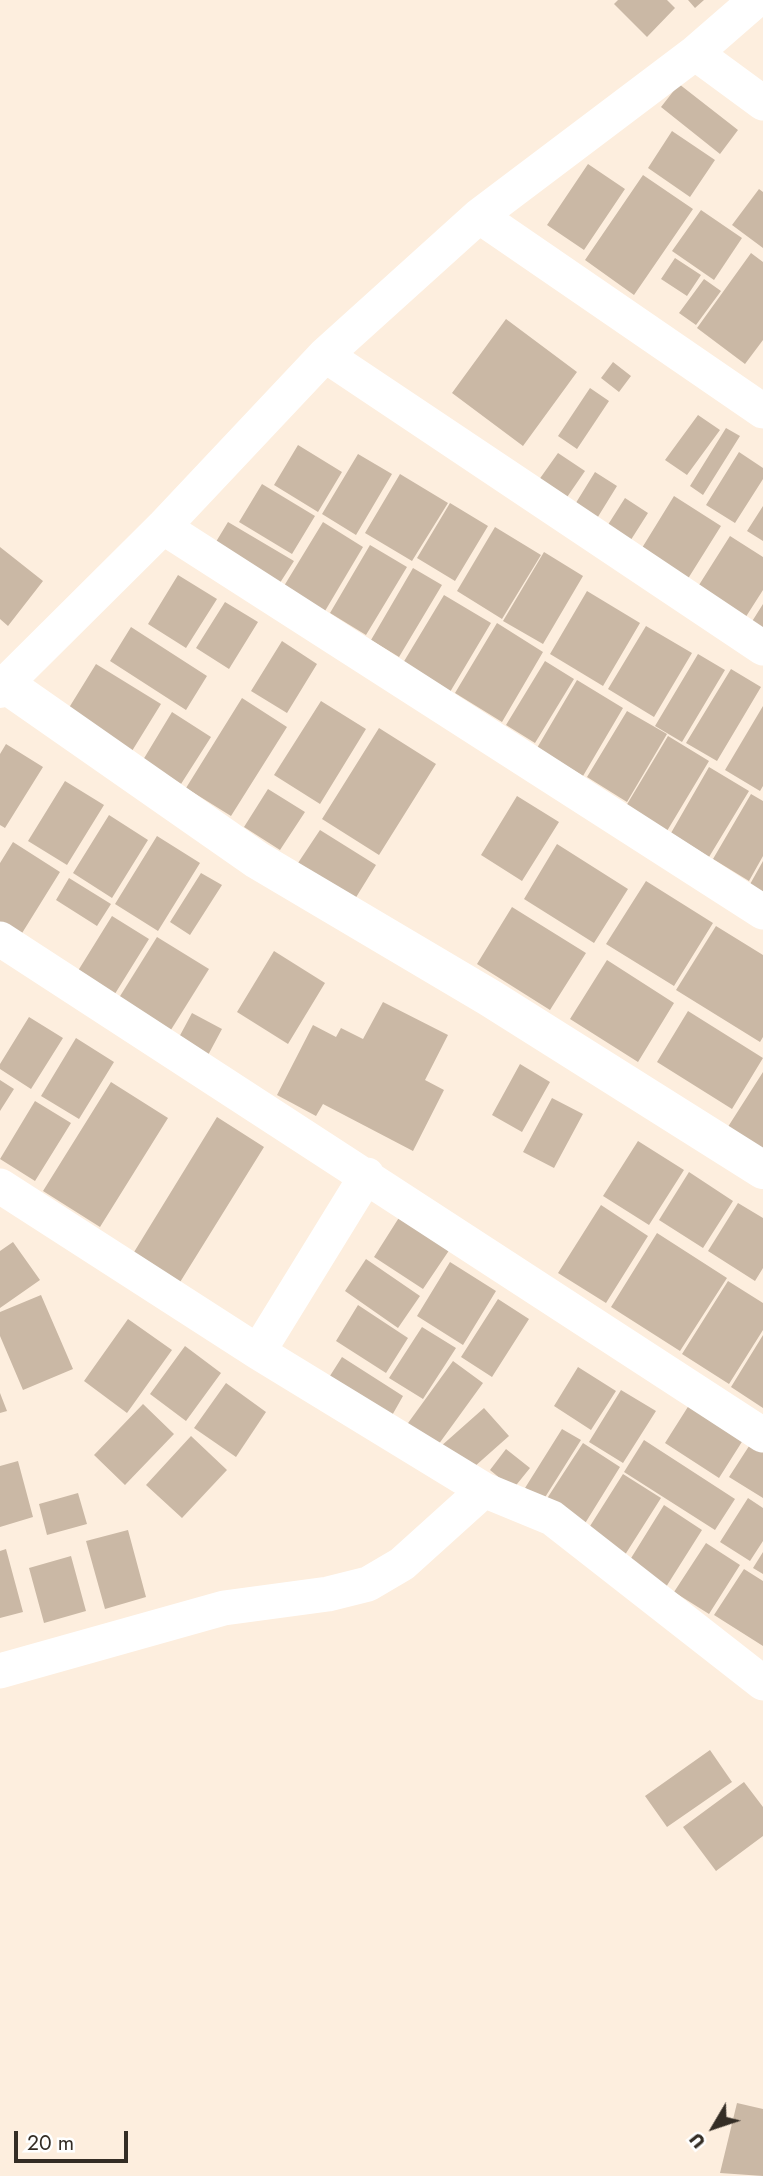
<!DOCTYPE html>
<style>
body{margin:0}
#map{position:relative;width:763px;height:2176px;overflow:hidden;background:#fdeede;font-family:Jost,sans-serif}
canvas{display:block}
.north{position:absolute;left:679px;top:2092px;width:70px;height:70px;-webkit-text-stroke:5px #fff;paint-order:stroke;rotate:231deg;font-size:19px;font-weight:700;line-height:28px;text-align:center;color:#342d25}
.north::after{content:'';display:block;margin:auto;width:24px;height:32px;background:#342d25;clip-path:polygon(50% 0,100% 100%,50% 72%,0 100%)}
.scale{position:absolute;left:14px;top:2131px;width:114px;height:32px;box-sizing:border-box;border:4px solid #342d25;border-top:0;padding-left:9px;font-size:21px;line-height:24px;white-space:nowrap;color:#342d25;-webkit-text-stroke:5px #fff;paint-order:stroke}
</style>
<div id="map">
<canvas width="763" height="2176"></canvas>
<div class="north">U</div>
<div class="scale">20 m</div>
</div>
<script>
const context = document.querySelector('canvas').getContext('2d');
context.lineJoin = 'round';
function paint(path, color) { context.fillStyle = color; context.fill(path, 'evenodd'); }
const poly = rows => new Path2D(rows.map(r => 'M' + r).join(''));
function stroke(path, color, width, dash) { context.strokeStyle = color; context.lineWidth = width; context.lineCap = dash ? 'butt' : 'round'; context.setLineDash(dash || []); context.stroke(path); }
paint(poly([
 [618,0,667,0,675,8,647,37,614,4],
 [688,0,704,0,695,8],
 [679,84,738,130,720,154,661,107],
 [672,131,715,160,690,197,648,168],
 [588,164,625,189,584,250,547,225],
 [643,175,693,209,634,295,585,260],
 [759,189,763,192,763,248,732,225],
 [701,210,742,238,714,280,672,251],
 [751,253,763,262,763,340,745,364,697,328],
 [675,258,701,275,687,296,661,279],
 [704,279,721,291,696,325,679,313],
 [506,319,577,372,523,446,452,393],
 [613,362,631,376,619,392,601,378],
 [590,388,609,401,577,449,558,436],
 [698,415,720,430,687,475,665,460],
 [726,428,740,436,703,495,690,486],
 [298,445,342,472,318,512,274,485],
 [739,452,763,468,763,479,735,523,706,505],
 [558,453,585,471,563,503,536,484],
 [358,454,392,474,356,535,322,514],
 [595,472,617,486,596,520,574,506],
 [400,474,448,503,412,561,365,533],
 [262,484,315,516,292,554,239,522],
 [674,496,721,526,684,585,637,556],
 [625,498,648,513,627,546,604,531],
 [450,503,488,526,455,581,417,558],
 [763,506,763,541,747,531],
 [228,522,294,561,276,589,211,550],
 [323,522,363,547,325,611,284,586],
 [495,527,541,555,502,619,457,591],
 [730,536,763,557,763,590,740,626,692,596],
 [370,545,407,567,366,635,330,613],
 [0,547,43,581,8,626,0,619],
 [544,552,583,576,543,644,503,621],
 [413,568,442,585,399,657,371,640],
 [178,575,217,599,186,648,148,624],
 [587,591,640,623,603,686,550,654],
 [444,595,491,623,450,692,403,663],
 [225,602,258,622,229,669,196,648],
 [763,604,763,642,746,631],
 [497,623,543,652,502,722,455,693],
 [646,626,692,653,654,717,608,689],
 [131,627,207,676,186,710,110,661],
 [282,641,317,664,287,713,251,691],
 [698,654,725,670,682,742,655,726],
 [545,661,574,679,535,743,506,725],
 [96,664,161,704,132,751,67,711],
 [731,669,761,687,717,761,686,743],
 [577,680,623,708,583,776,537,748],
 [242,698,287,727,231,816,186,788],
 [321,701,366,729,320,804,274,775],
 [763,706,763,786,760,791,725,770],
 [627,711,667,734,627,802,587,777],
 [172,712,211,737,181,784,143,760],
 [379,728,436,764,379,855,322,819],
 [668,736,709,761,667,831,626,806],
 [6,744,43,767,5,828,0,825,0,754],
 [709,767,749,791,709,857,671,833],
 [65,781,104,805,67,865,28,841],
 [268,789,305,812,280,850,244,827],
 [751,794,763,801,763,856,749,881,713,859],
 [517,796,559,822,522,881,481,855],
 [109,815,148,840,112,898,73,873],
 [320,830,376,865,355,899,298,863],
 [157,836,200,863,158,931,115,904],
 [13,842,60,872,19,938,0,926,0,863],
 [557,844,628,889,594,943,524,899],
 [763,861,763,894,749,886],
 [201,873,222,885,190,935,170,922],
 [69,878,111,904,97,926,56,900],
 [646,881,713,923,674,986,606,944],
 [512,907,586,953,550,1010,477,964],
 [112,916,149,939,113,997,76,974],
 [716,926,763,955,763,1037,760,1042,676,990],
 [157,937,209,969,169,1033,117,1001],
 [274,951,325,983,288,1044,237,1012],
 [607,960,674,1003,638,1062,570,1019],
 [383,1002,448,1035,425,1080,444,1090,413,1151,323,1104,316,1116,277,1095,313,1025,336,1037,341,1028,363,1039],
 [688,1011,763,1058,732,1109,657,1062],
 [192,1013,222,1029,207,1057,177,1041],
 [29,1017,63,1038,31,1089,0,1069,0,1064],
 [76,1038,114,1062,79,1119,41,1096],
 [520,1064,550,1082,522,1132,492,1115],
 [763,1072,763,1158,724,1133],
 [0,1080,14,1089,0,1111],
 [111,1082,168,1118,100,1227,43,1191],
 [552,1098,583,1114,554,1168,523,1152],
 [35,1101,71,1123,35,1181,0,1159],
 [217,1117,264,1147,177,1287,131,1257],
 [638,1141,684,1170,649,1225,603,1196],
 [689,1172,733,1201,703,1248,659,1220],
 [738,1203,763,1218,763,1268,755,1281,708,1251],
 [601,1205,648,1236,606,1303,558,1273],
 [400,1216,450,1249,423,1289,374,1257],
 [657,1233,727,1278,680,1351,611,1307],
 [13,1242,40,1280,0,1308,0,1251],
 [366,1259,420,1296,398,1328,345,1291],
 [450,1262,496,1291,463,1345,417,1316],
 [728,1281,763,1303,763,1330,729,1384,682,1354],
 [41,1295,73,1369,23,1390,0,1336,0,1312],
 [498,1299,529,1319,492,1377,461,1357],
 [358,1305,408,1338,386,1373,336,1341],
 [128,1319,172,1350,127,1413,84,1381],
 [422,1327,456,1348,423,1399,389,1378],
 [763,1335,763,1408,731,1387],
 [185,1346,221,1373,186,1421,150,1394],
 [342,1357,403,1396,390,1419,328,1379],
 [453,1361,483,1383,433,1452,403,1430],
 [578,1367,616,1391,591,1430,554,1406],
 [226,1383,266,1412,236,1457,194,1428],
 [621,1390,656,1411,623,1463,589,1442],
 [0,1393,7,1411,0,1413],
 [691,1402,745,1437,719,1478,665,1443],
 [143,1404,174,1434,125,1485,94,1455],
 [484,1408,509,1436,465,1475,440,1447],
 [562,1429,581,1440,544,1499,525,1488],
 [191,1436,227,1470,182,1518,146,1485],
 [644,1440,735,1499,715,1530,624,1472],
 [583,1443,620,1467,584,1525,546,1500],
 [751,1443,763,1451,763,1498,729,1477],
 [506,1449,530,1468,513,1489,490,1470],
 [18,1461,33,1517,0,1527,0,1466],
 [623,1474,661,1498,623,1558,585,1534],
 [78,1493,87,1524,47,1535,39,1504],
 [748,1498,763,1508,763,1541,750,1561,720,1542],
 [664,1505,702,1530,666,1587,628,1563],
 [128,1530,146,1597,105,1609,86,1541],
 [706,1543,740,1565,709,1614,674,1592],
 [6,1549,23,1612,0,1618,0,1551],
 [763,1552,763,1574,753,1568],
 [71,1556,86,1611,44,1623,29,1568],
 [744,1569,763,1581,763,1646,714,1615],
 [710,1750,732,1782,667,1827,645,1796],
 [744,1782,763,1807,763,1836,716,1871,683,1827],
 [737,2103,763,2109,763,2176,720,2173]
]), '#cab8a5');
stroke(poly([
 [695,53,756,0],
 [479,216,763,411],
 [325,355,763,648],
 [163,527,763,912],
 [5,684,163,527,325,355,479,216,695,53,763,103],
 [0,939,763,1435],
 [0,1186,258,1352,484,1490,552,1518,763,1683],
 [258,1352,367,1175],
 [0,1671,224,1608,328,1594,368,1584,402,1564,484,1490]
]), '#fff', 35);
stroke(poly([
 [0,689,5,684,257,860,490,998,763,1170]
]), '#fff', 38);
</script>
